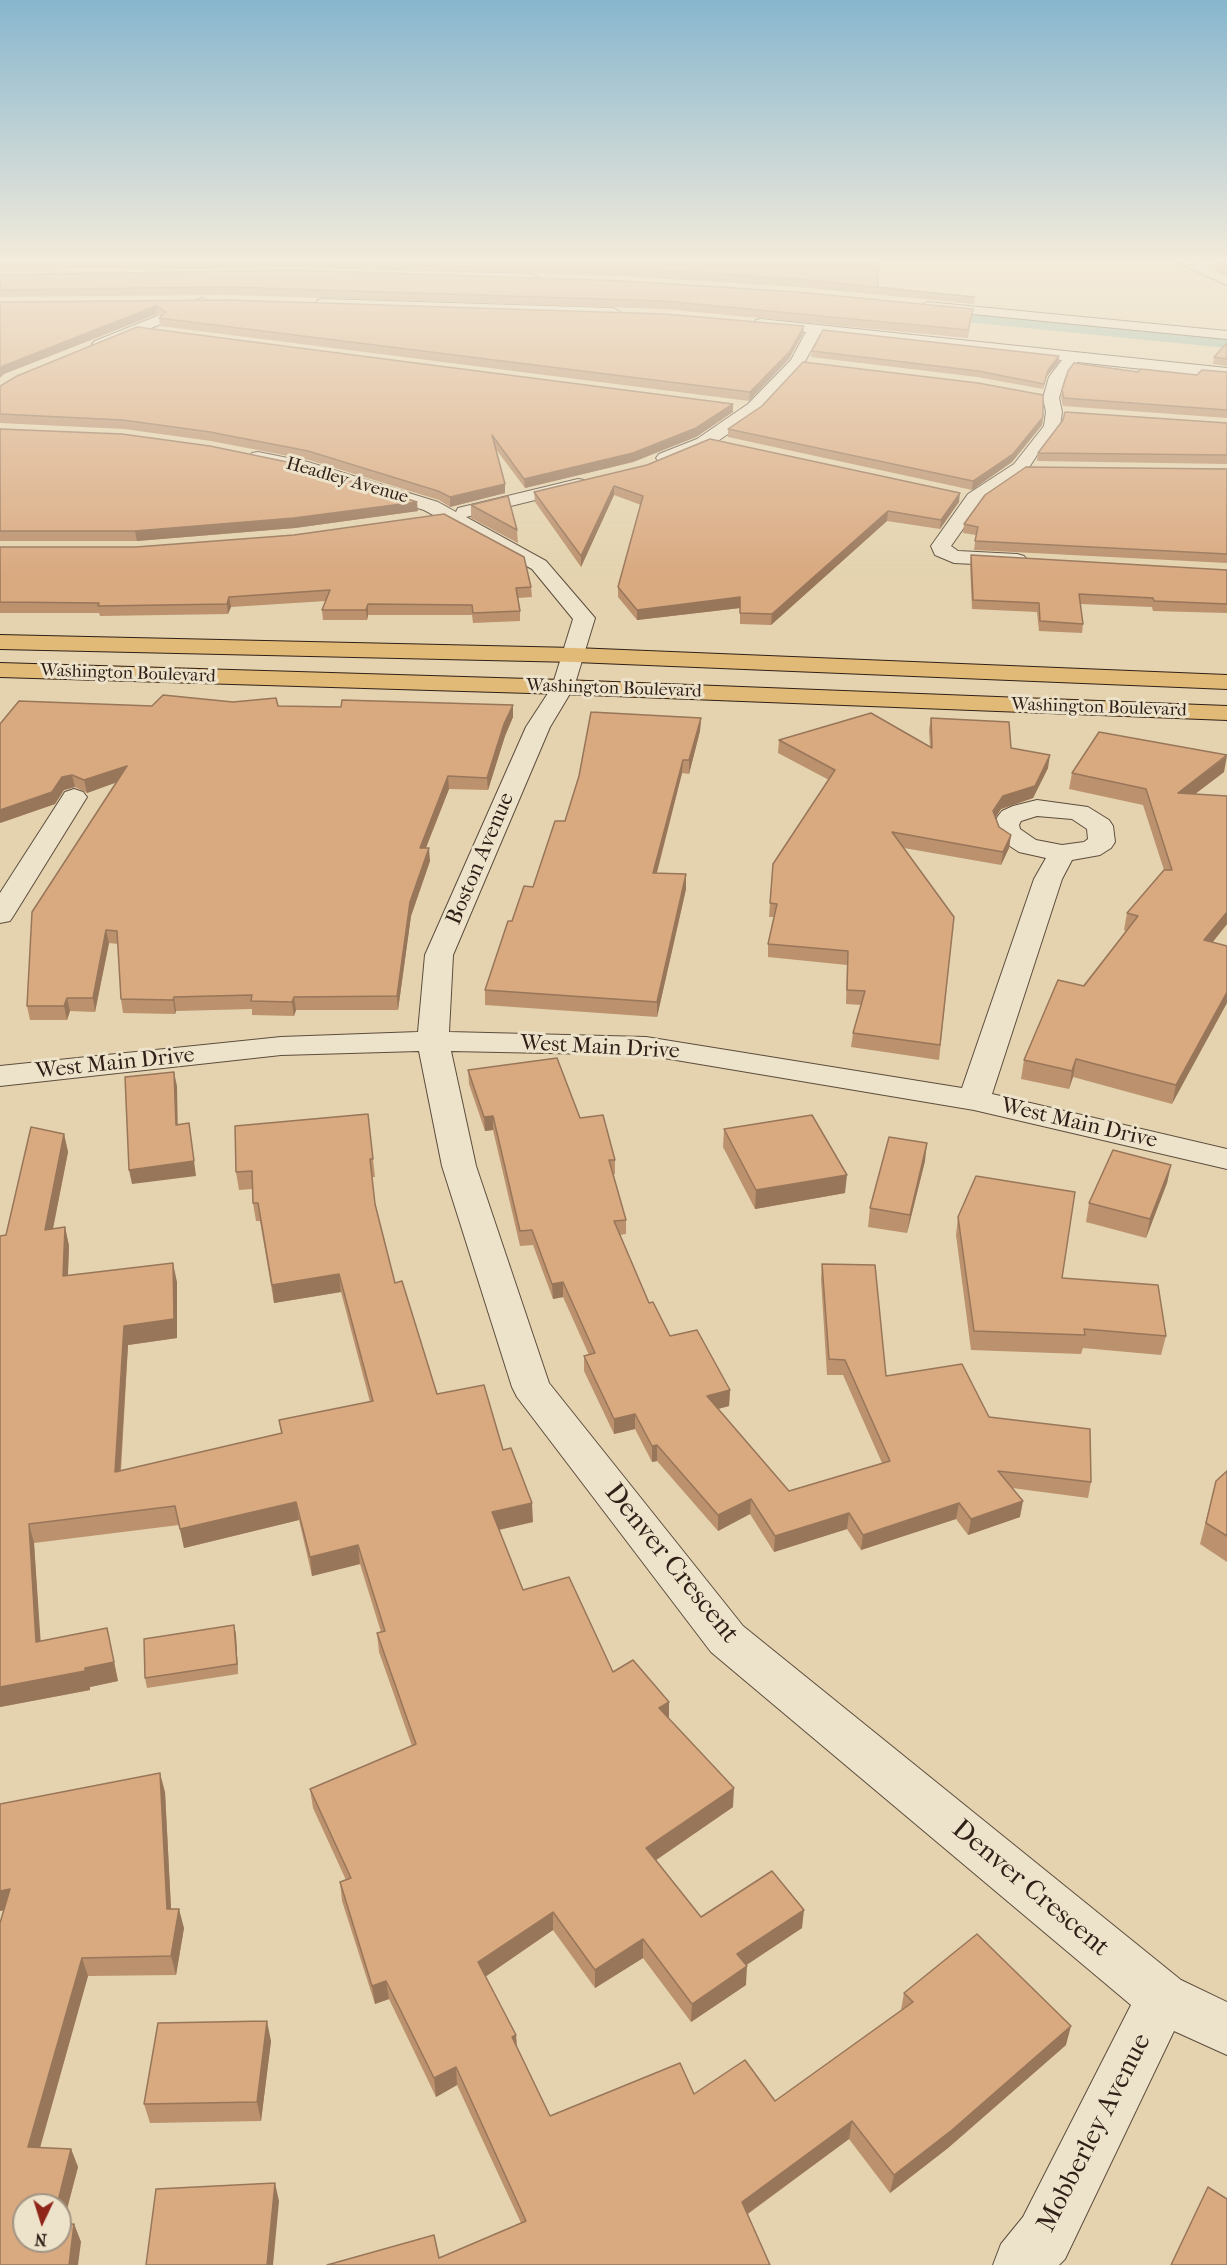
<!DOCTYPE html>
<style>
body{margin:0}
#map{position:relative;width:1227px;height:2265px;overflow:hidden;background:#e4d3ae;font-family:"IM FELL French Canon",serif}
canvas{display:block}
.north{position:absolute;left:12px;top:2193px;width:60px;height:60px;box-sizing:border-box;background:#ede2ca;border:2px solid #a19483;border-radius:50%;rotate:184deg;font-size:16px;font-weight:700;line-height:24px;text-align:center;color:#302018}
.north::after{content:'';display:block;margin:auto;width:21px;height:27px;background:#8f2418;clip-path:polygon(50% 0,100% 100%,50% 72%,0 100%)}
</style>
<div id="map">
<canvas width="1227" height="2265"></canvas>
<div class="north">N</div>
</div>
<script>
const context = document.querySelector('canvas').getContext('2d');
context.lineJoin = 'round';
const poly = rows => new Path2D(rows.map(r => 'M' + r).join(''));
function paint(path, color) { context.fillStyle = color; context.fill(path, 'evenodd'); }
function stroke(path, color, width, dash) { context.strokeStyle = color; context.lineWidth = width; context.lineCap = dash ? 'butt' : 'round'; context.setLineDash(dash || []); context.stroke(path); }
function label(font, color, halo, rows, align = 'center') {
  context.font = font + ' "IM FELL French Canon",serif'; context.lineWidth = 6; context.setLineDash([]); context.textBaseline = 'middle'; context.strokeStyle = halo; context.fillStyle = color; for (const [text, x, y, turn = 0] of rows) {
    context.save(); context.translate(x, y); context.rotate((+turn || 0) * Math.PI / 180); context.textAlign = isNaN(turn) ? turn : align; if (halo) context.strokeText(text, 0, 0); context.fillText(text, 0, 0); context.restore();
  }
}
paint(poly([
 [903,303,1227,334,1227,348,895,315,892,310,895,305,903,303]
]), '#97b9a6');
const minor = poly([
 [1172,260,1190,260,1227,276,1227,285,1172,260],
 [294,267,532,274,539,278,532,282,294,275,130,277,123,273,130,269,294,267],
 [202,298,209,302,207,305,105,347,95,347,92,344,95,341,202,298],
 [323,299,613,308,620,312,613,316,318,306,316,303,318,300,323,299],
 [927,302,1227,331,1227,339,922,309,920,306,927,302],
 [761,319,1227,368,1227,378,1077,362,1065,378,1059,398,1062,412,1060,427,1043,446,1026,472,982,502,951,546,958,551,1017,554,1024,556,1027,560,1024,564,1017,566,954,563,935,555,931,546,968,494,1014,464,1044,426,1046,412,1043,398,1049,377,1062,360,820,334,803,365,760,412,709,447,671,462,659,462,656,458,659,454,697,439,748,404,791,360,806,332,756,326,754,323,756,320,761,319],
 [258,452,308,462,438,502,456,512,458,508,578,479,584,480,587,484,584,488,466,517,546,561,595,618,574,687,550,727,453,955,449,1032,646,1037,962,1088,1034,879,1046,858,1019,852,999,839,993,825,998,816,1002,811,1013,806,1037,800,1088,807,1109,820,1113,826,1115,842,1111,848,1100,855,1072,860,1062,879,992,1094,1227,1149,1227,1169,974,1110,646,1055,451,1051,476,1166,549,1383,743,1626,1181,1980,1227,2002,1227,2055,1174,2031,1065,2259,1059,2265,993,2265,1001,2244,1023,2217,1131,2005,711,1652,517,1397,512,1387,442,1166,419,1051,281,1055,0,1086,0,1066,281,1037,418,1032,425,955,526,727,552,687,573,619,532,569,424,510,298,471,252,461,249,457,252,453,258,452],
 [1037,816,1072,819,1087,829,1088,839,1084,842,1062,845,1036,840,1020,829,1019,825,1021,821,1037,816],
 [74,789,83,792,87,797,14,915,10,921,0,923,0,893,65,792,74,789]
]);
const highway = poly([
 [0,635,575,648,1227,675,1227,689,575,662,0,649,0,635],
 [0,663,563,680,1227,706,1227,720,563,694,0,677,0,663]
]);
stroke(minor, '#5d4d3e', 2);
stroke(highway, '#302018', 2);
paint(minor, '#ede2ca');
paint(highway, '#e2ba77');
paint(poly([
 [0,260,878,260,878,287,975,297,974,304,797,287,624,276,294,265,0,270],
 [1217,260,1227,260,1227,275,1217,269],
 [293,270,972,316,968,338,664,309,228,295,0,297,0,275],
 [227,300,803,334,789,359,749,401,160,326,159,318,161,316,157,314,4,374,0,302],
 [1227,343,1227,366,1213,364,1214,357],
 [812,351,1059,362,1047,376,1043,389,977,377,811,357],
 [1138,372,1197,375,1227,372,1227,418,1063,406,1061,398,1062,390],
 [0,386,733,404,733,412,696,437,633,462,525,488,495,448,505,493,450,507,439,500,309,460,211,441,124,429,0,423],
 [1043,417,1042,425,1012,462,972,490,728,437,728,429],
 [1227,423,1227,464,1037,461,1038,453],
 [0,429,418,511,295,528,137,541,0,541],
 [647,465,959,502,940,529,887,521,771,625,740,624,740,608,637,620,618,597,618,587,641,505,614,495,581,567,535,502,534,492],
 [1227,469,1227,563,974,550,976,535,963,533,964,524],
 [471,505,517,530,518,543,471,518],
 [0,547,531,587,532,597,518,598,520,611,520,621,473,623,472,615,368,615,367,620,323,620,322,610,326,601,231,607,228,614,100,616,99,613,0,613],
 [971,555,1227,570,1227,613,1153,611,1152,607,1080,604,1083,624,1082,633,1039,631,1037,612,972,609,970,565],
 [152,706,278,706,513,717,505,736,488,790,449,789,426,848,430,861,411,916,398,1010,296,1010,294,1016,252,1015,252,1009,176,1011,175,1014,123,1013,121,999,118,944,109,943,95,1012,70,1011,67,1020,30,1020,27,1006,116,782,87,793,75,787,64,790,55,804,0,823],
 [701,718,700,731,689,774,682,773,657,873,686,889,657,1017,485,1005,485,990,512,921,533,887,565,821],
 [931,718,1011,748,1048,768,1033,798,1001,809,995,818,999,827,1011,835,1009,848,1001,865,904,848,954,917,939,1060,851,1047,853,1033,861,1005,846,1004,847,965,768,957,768,944,774,917,769,917,770,903,829,780,778,753,779,740,930,747,929,730],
 [1224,772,1195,794,1227,796,1227,924,1212,943,1172,1104,1073,1077,1069,1089,1021,1079,1024,1060,1126,931,1124,930,1127,913,1164,870,1143,805,1069,789,1072,773],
 [468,1070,580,1118,615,1160,615,1174,613,1175,626,1220,626,1234,620,1235,649,1303,670,1336,730,1390,729,1406,718,1409,789,1491,882,1463,843,1375,827,1375,821,1279,822,1264,886,1376,989,1417,1091,1482,1088,1498,1012,1488,1020,1517,968,1535,956,1519,861,1550,847,1529,774,1552,750,1514,718,1531,657,1461,652,1462,635,1429,614,1434,584,1371,584,1356,589,1355,563,1297,553,1299,533,1245,520,1246,493,1130,485,1131,469,1084],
 [368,1114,375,1177,372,1177,375,1204,395,1283,437,1394,503,1450,533,1522,499,1530,523,1590,613,1672,669,1719,733,1807,656,1860,701,1917,802,1928,746,1965,746,1985,691,2022,643,1958,595,1988,553,1930,485,1977,516,2035,517,2047,550,2116,694,2094,775,2101,901,2010,904,1993,1066,2045,948,2148,890,2193,849,2139,748,2214,439,2258,521,2223,457,2085,436,2097,389,1999,375,2004,342,1901,340,1882,346,1880,313,1808,310,1789,412,1746,379,1652,377,1633,381,1632,360,1564,312,1576,299,1520,184,1548,179,1525,34,1543,40,1641,107,1628,118,1681,90,1687,90,1690,0,1707,0,1236,6,1235,64,1134,68,1152,53,1229,65,1227,69,1246,68,1276,177,1282,177,1338,128,1345,121,1471,281,1433,279,1420,370,1402,341,1292,274,1303,260,1221,256,1221,253,1203,252,1189,239,1190,236,1172],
 [724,1129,845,1193,755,1209,723,1147],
 [925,1161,907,1233,868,1227,870,1208],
 [1171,1165,1167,1183,1146,1238,1086,1222,1089,1203],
 [958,1217,1062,1278,1166,1336,1161,1355,1083,1348,1081,1354,971,1350,956,1235],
 [1227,1471,1227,1562,1200,1544,1216,1481],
 [234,1625,236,1635,238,1674,147,1688,145,1678],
 [165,1792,171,1909,184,1928,176,1975,88,1976,40,2148,71,2149,78,2167,63,2225,74,2224,81,2242,0,2265,0,1923,4,1910,0,1911,0,1804],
 [271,2041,261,2121,150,2123,144,2104]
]), '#bb916e');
paint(poly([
 [156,306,157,314,4,374,0,378,0,368,3,366],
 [804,326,803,334,789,359,749,401,750,392],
 [1059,356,1059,362,1047,376,1043,389,1048,370],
 [733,404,733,412,696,437,633,462,525,488,524,479],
 [1043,417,1042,425,1012,462,972,490,973,481],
 [505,484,505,493,450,507,450,497],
 [614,486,614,495,581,567,581,556],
 [960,493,959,502,940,529,941,520],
 [417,502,418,511,295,528,137,541,135,531],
 [888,511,887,521,771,625,772,614],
 [229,597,231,607,228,614,227,604],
 [740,597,740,608,637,620,637,610],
 [368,604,368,615,367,620,366,610],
 [513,705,513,717,505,736,488,790,487,778,504,724],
 [701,718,700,731,689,774,689,760],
 [1050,755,1048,768,1033,798,1001,809,991,824,993,811,1003,796],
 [1227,756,1224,772,1174,810,1178,793],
 [683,760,682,773,653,887,653,873],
 [127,766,129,778,87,793,84,780],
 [72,775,75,787,64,790,55,804,0,823,0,810,62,777],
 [448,776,449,789,421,860,420,848],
 [1011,835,1009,848,1001,865,1003,852],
 [429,848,430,861,411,916,398,1010,397,996,410,902],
 [686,874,686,889,657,1017,657,1002],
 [1227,912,1227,924,1200,958,1204,940],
 [106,930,109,943,95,1012,93,998],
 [1227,992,1227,1003,1172,1104,1176,1085],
 [174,997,176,1011,175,1014,173,1000],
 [294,997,296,1010,294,1016,292,1002],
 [67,998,70,1011,67,1020,64,1006],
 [1076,1059,1073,1077,1069,1089,1072,1071],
 [174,1072,177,1086,178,1139,176,1125],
 [493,1116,493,1130,485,1131,484,1117],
 [189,1123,196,1176,132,1184,129,1170],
 [64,1134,68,1152,49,1248,45,1230],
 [927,1143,925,1161,907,1233,910,1215],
 [1171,1165,1167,1183,1146,1238,1150,1219],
 [847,1175,845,1193,755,1209,756,1190],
 [65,1227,69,1246,67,1295,63,1276],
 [173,1263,177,1282,177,1338,128,1345,119,1491,115,1472,124,1326],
 [339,1274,341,1292,274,1303,272,1285],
 [563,1282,563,1297,553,1299,552,1284],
 [730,1390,729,1406,706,1412,707,1396],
 [635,1414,635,1429,614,1434,614,1419],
 [657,1445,657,1461,652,1462,652,1446],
 [751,1499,750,1514,718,1531,718,1515],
 [1023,1501,1020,1517,968,1535,971,1519],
 [296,1502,299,1520,184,1548,180,1529],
 [532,1503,533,1522,493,1531,492,1512],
 [959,1503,956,1519,861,1550,863,1535],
 [849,1513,847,1529,774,1552,775,1536],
 [29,1524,34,1543,42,1661,36,1642],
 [358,1545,360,1564,312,1576,310,1557],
 [234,1625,236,1635,238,1674,237,1664],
 [107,1628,118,1681,90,1687,90,1690,0,1707,0,1687,85,1668],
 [669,1702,669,1721,659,1708],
 [160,1773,165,1792,172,1928,167,1909],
 [734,1788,733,1807,646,1867,646,1848],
 [10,1889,16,1908,0,1911,0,1891],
 [179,1909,184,1928,176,1975,171,1956],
 [804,1910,802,1928,736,1972,737,1954],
 [553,1912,553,1930,479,1981,478,1962],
 [643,1939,643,1958,595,1988,595,1970],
 [82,1958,88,1976,35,2165,28,2147],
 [747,1966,746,1985,691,2022,692,2004],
 [386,1981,389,1999,375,2004,372,1986],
 [267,2021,271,2041,261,2121,257,2102],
 [1071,2026,1066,2045,948,2148,890,2193,894,2175],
 [516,2035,517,2054,512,2037],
 [456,2067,457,2085,436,2097,434,2078],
 [852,2121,849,2139,740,2219,742,2202],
 [71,2149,78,2167,60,2235,60,2205,57,2205],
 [275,2183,279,2201,273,2265,267,2265],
 [74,2224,81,2242,78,2265,69,2265]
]), '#98765a');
const building = poly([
 [0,260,143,260,0,263,0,260],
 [380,260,878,260,878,287,975,297,798,279,624,268,380,260],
 [1218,260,1227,260,1227,268,1218,263,1218,260],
 [293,270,624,281,797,292,973,309,968,330,664,301,227,287,0,290,0,275,293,270],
 [227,300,664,314,804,326,790,351,750,392,159,318,166,312,156,306,3,366,0,368,0,302,227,300],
 [137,327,733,404,696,428,633,453,524,479,492,435,505,484,450,497,438,491,308,451,210,432,123,420,0,414,0,386,17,376,137,327],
 [823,330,1059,356,1048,370,1044,384,978,371,812,351,823,330],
 [1227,343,1227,359,1214,357,1227,343],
 [803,362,978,383,1043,395,1043,417,1013,454,973,481,728,429,762,406,803,362],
 [1074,363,1138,372,1141,369,1197,375,1202,370,1227,372,1227,410,1064,398,1062,390,1068,371,1074,363],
 [1065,412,1227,423,1227,455,1038,453,1063,420,1065,412],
 [0,429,122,434,210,446,297,464,417,502,294,518,135,531,0,531,0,429],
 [710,439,960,493,941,520,888,511,772,614,740,613,740,597,637,610,618,587,643,496,614,486,581,556,534,492,647,465,710,439],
 [1026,467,1227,469,1227,554,975,541,978,527,964,524,985,495,1026,467],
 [508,496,517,530,471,505,508,496],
 [444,514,524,557,531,587,516,588,520,611,473,613,472,605,368,604,366,610,322,610,330,590,229,597,227,604,98,606,99,603,0,602,0,547,136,547,294,535,444,514],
 [971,555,1227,570,1227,604,1154,601,1153,598,1079,594,1083,624,1040,621,1039,603,973,600,971,555],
 [163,695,233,702,276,698,278,706,341,707,342,700,513,705,504,724,487,778,448,776,420,848,429,848,410,902,397,996,294,997,292,1002,251,1001,252,995,174,997,173,1000,121,999,117,931,106,930,93,998,67,998,64,1006,27,1006,32,912,127,766,84,780,72,775,62,777,52,792,0,810,0,724,19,701,152,706,163,695],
 [591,712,701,718,689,760,683,760,653,873,686,874,657,1002,485,990,508,921,512,921,524,886,533,887,555,821,565,821,579,776,591,712],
 [871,713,932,748,931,718,1009,722,1011,748,1050,755,1035,786,1003,796,993,811,999,827,1011,835,1003,852,892,832,954,917,940,1045,853,1033,865,991,847,990,848,951,768,944,777,904,770,903,773,864,835,770,779,740,871,713],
 [1099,732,1227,755,1178,793,1227,796,1227,912,1204,940,1227,946,1227,992,1176,1085,1076,1059,1072,1071,1024,1060,1058,980,1084,986,1138,916,1127,913,1164,870,1172,870,1146,789,1072,773,1099,732],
 [557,1058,580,1118,603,1115,615,1160,609,1160,626,1220,614,1221,649,1303,653,1302,670,1336,697,1330,730,1390,707,1396,789,1491,890,1461,845,1360,829,1359,822,1264,875,1265,886,1376,962,1364,989,1417,1090,1429,1091,1482,998,1471,1023,1501,971,1519,959,1503,863,1535,849,1513,775,1536,751,1499,718,1515,657,1445,652,1446,635,1414,614,1419,584,1356,595,1353,563,1282,552,1284,532,1230,520,1231,493,1116,484,1117,468,1070,557,1058],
 [174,1072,176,1125,189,1123,194,1161,129,1170,125,1077,174,1072],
 [368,1114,373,1159,370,1159,375,1204,395,1283,402,1281,437,1394,484,1385,503,1450,511,1448,532,1503,492,1512,523,1590,569,1577,613,1672,633,1660,669,1702,659,1708,734,1788,646,1848,701,1917,772,1871,804,1910,737,1954,747,1966,692,2004,643,1939,595,1970,553,1912,478,1962,516,2035,512,2037,550,2116,680,2063,694,2094,745,2060,775,2101,913,2002,904,1993,977,1934,1071,2026,952,2130,894,2175,852,2121,742,2202,770,2265,327,2265,434,2235,439,2258,526,2221,456,2067,434,2078,386,1981,372,1986,340,1882,351,1878,310,1789,416,1744,377,1633,385,1631,358,1545,310,1557,296,1502,180,1529,175,1506,29,1524,36,1642,107,1628,114,1662,85,1668,85,1671,0,1687,0,1236,6,1235,31,1127,64,1134,45,1230,65,1227,63,1276,173,1263,174,1319,124,1326,115,1472,282,1433,279,1420,373,1401,339,1274,272,1285,258,1203,253,1203,252,1171,236,1172,235,1126,368,1114],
 [812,1115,847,1175,756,1190,724,1129,812,1115],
 [889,1137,927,1143,910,1215,870,1208,889,1137],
 [1113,1150,1171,1165,1150,1219,1089,1203,1113,1150],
 [976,1176,1075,1192,1062,1278,1158,1285,1166,1336,1084,1329,1085,1335,974,1331,958,1217,976,1176],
 [1227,1471,1227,1536,1206,1523,1216,1481,1227,1471],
 [234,1625,237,1664,145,1678,144,1639,234,1625],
 [160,1773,167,1909,179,1909,171,1956,82,1958,28,2147,71,2149,57,2205,24,2205,24,2241,60,2241,60,2225,74,2224,69,2265,0,2265,0,1923,10,1889,0,1891,0,1804,160,1773],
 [267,2021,257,2102,144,2104,158,2023,267,2021],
 [275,2183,267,2265,146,2265,156,2189,275,2183],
 [1208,2187,1227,2199,1227,2265,1171,2265,1208,2187]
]);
paint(building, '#d9a980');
stroke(building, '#98765a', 1.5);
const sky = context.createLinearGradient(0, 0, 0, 578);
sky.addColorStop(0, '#87b6ce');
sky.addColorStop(0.45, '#f3ebdb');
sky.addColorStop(1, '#f3ebdb00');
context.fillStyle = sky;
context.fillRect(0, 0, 1227, 578);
label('18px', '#302018', '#ede2ca', [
 ["Headley Avenue",347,481,16],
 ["Washington Boulevard",128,674,2],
 ["Washington Boulevard",614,689,2],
 ["Washington Boulevard",1099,708,2]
]);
label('22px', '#302018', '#ede2ca', [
 ["Boston Avenue",481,859,-67],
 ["West Main Drive",600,1048,3],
 ["West Main Drive",115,1064,-6],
 ["West Main Drive",1079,1124,13]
]);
label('27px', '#302018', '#ede2ca', [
 ["Denver Crescent",671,1564,51],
 ["Denver Crescent",1030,1889,40],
 ["Mobberley Avenue",1095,2133,-63]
]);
</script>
